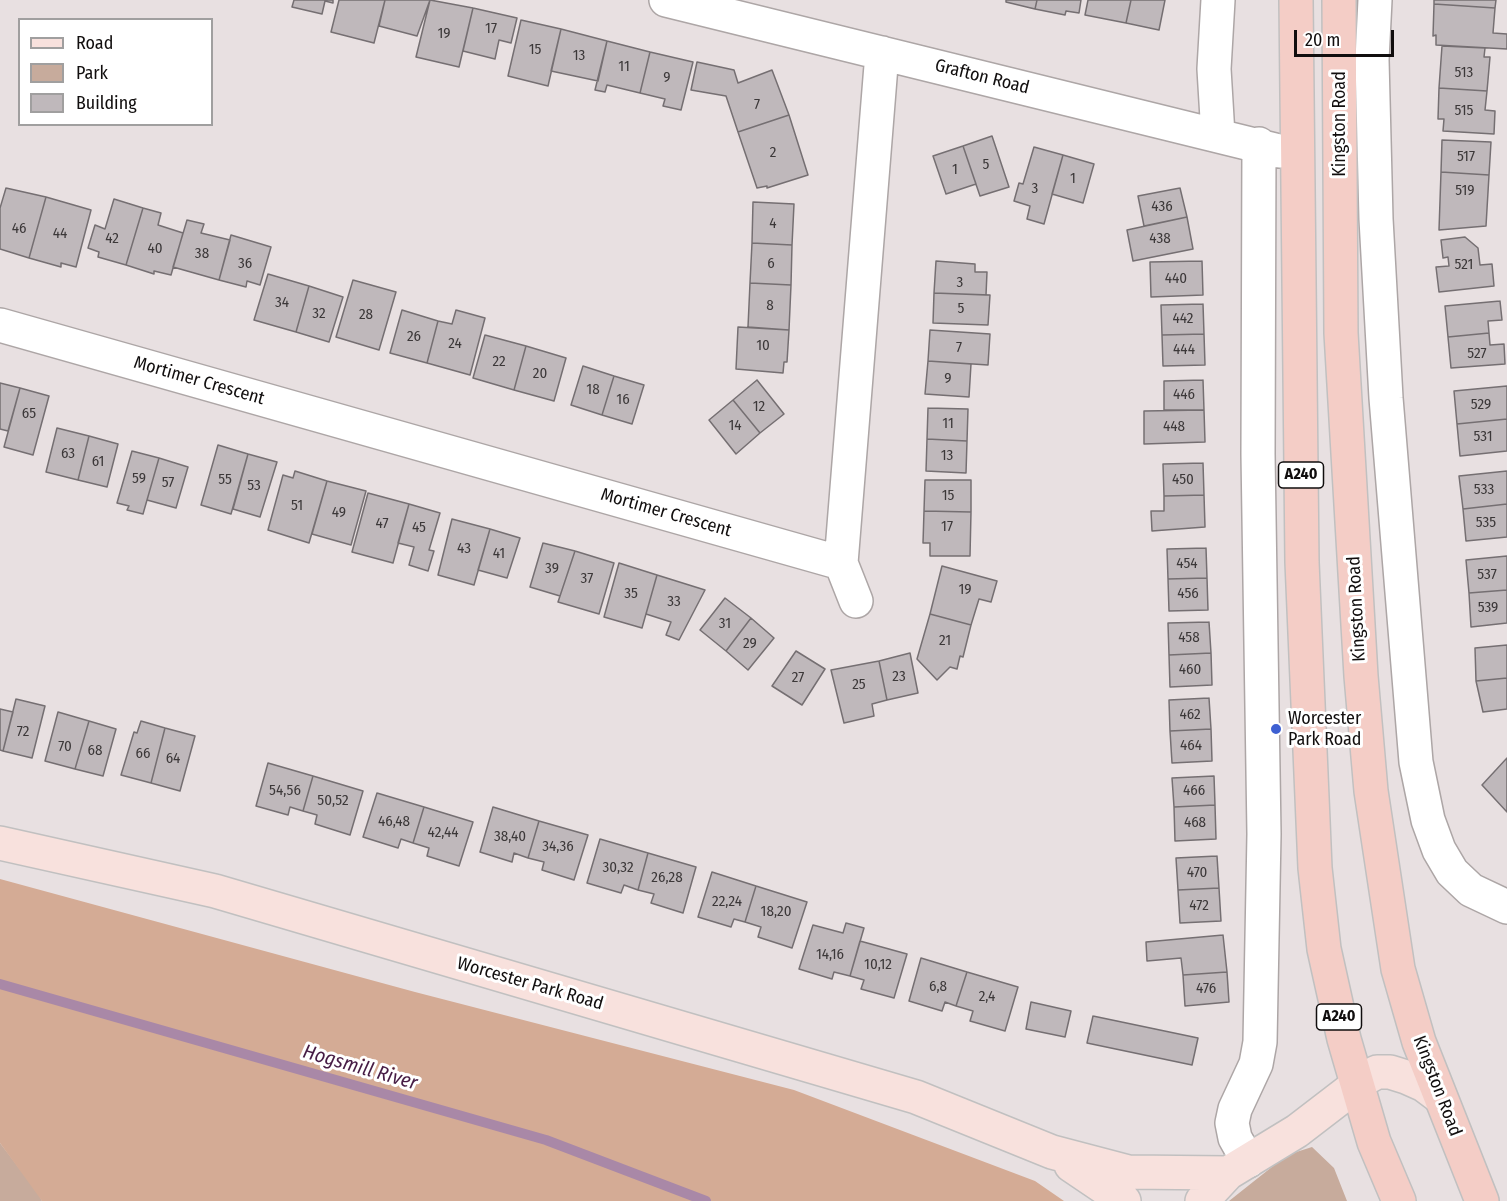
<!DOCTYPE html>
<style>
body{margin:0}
#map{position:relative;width:1507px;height:1201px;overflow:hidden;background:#e8e0e1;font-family:"Fira Sans Condensed",sans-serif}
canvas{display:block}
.legend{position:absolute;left:18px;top:18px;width:195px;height:108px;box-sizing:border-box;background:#fff;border:2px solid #a09f9f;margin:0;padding:8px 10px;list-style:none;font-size:18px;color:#110e0e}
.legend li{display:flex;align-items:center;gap:12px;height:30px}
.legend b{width:30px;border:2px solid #a09f9f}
.scale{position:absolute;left:1294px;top:30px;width:100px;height:27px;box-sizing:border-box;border:3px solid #110e0e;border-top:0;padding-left:8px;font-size:18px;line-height:21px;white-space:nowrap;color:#110e0e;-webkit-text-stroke:4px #fff;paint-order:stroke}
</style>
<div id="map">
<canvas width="1507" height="1201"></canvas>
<ul class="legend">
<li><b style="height:8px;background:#f8e1dd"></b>Road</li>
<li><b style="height:16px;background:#c7ab9c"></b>Park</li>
<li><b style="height:16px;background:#bfb8bb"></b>Building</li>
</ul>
<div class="scale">20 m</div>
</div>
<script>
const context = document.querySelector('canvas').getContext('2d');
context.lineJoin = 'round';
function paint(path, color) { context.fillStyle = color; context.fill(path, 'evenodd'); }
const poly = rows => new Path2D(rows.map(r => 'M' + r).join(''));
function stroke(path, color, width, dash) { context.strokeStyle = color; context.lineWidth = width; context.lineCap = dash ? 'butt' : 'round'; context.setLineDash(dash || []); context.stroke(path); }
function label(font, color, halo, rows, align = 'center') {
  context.font = font + ' "Fira Sans Condensed",sans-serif'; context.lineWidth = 6; context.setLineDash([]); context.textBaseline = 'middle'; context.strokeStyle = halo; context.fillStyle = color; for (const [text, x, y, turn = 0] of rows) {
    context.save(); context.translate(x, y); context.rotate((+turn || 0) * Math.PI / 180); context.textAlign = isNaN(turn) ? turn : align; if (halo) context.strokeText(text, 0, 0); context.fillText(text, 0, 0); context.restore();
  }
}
paint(poly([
 [0,1143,39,1194,42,1201,0,1201],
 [1312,1147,1334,1168,1347,1201,1229,1201,1287,1155]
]), '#c7ab9c');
paint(poly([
 [0,879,415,992,794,1090,1035,1181,1064,1201,42,1201,0,1143]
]), '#d4ab95');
stroke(poly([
 [0,984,546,1140,706,1201]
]), '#a988a7', 10);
const building = poly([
 [294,0,333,0,333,3,325,1,322,14,292,7,294,0],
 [339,0,385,0,374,43,331,32,339,0],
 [385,0,430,0,417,36,379,26,385,0],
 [430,0,473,8,459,67,416,57,430,0],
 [1006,0,1037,0,1035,9,1006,2,1006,0],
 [1037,0,1081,0,1079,13,1066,11,1065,15,1035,9,1037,0],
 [1088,0,1131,0,1126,23,1085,15,1088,0],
 [1131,0,1165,0,1159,30,1126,23,1131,0],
 [1434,0,1496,0,1495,8,1434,4,1434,0],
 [1434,4,1495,8,1493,33,1507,34,1507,49,1436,45,1436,35,1433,36,1434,4],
 [473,8,517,18,511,43,499,40,495,59,463,51,473,8],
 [521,20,561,29,548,86,508,76,521,20],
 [561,29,607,41,598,81,551,71,561,29],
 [607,41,650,52,640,93,607,85,605,92,595,90,607,41],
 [1442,46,1485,48,1484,57,1490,57,1487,91,1439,88,1442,46],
 [650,52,693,62,681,110,663,106,665,99,640,93,650,52],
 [697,62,734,70,738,83,772,70,789,115,738,132,726,96,691,90,697,62],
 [1439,88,1487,91,1485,110,1495,111,1494,134,1443,131,1444,119,1438,119,1439,88],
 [789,115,808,175,767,188,767,186,757,188,738,132,789,115],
 [992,136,1009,187,980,196,963,146,992,136],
 [1442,140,1491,142,1489,175,1441,172,1442,140],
 [963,146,976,184,946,194,933,156,963,146],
 [1034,147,1063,155,1044,224,1027,219,1030,206,1014,201,1019,183,1023,184,1034,147],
 [1063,155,1094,164,1083,203,1052,194,1063,155],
 [1441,172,1489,175,1486,226,1439,230,1441,172],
 [6,188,46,197,29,258,0,249,0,208,6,188],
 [1180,188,1187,217,1144,226,1138,196,1180,188],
 [46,197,91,210,76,267,61,263,61,267,29,258,46,197],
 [114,199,143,208,126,265,98,257,99,252,88,248,95,225,105,229,114,199],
 [753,202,794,204,792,245,752,243,753,202],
 [143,208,161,213,158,225,183,233,171,275,154,271,154,274,126,265,143,208],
 [1187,217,1193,249,1133,261,1127,230,1187,217],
 [187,220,204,224,201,233,230,240,219,280,173,267,187,220],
 [231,235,271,247,260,285,247,281,246,287,219,280,231,235],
 [1465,237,1478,248,1480,265,1492,264,1494,286,1439,292,1436,267,1449,266,1448,257,1443,258,1441,240,1465,237],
 [752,243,792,245,791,285,750,283,752,243],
 [936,261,975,264,975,272,987,272,986,295,934,293,936,261],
 [1202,261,1203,295,1151,297,1150,262,1202,261],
 [268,274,309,286,296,332,254,320,268,274],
 [353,280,396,292,379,350,336,337,353,280],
 [750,283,791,285,789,330,748,327,750,283],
 [309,286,343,297,329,342,296,332,309,286],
 [934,293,990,295,988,325,933,323,934,293],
 [1500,301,1502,320,1488,321,1489,333,1448,337,1445,306,1500,301],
 [1203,304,1204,334,1162,335,1161,305,1203,304],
 [402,310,438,321,427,363,390,353,402,310],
 [456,310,485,318,470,375,427,363,438,321,452,324,456,310],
 [738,327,789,330,787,362,784,362,783,373,736,369,738,327],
 [930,330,990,334,988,365,928,361,930,330],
 [1489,333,1490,345,1504,344,1505,364,1451,368,1448,337,1489,333],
 [1204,334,1205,365,1163,366,1162,335,1204,334],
 [485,335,526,346,514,390,473,378,485,335],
 [526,346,566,358,554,401,514,390,526,346],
 [928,361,971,364,969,397,925,394,928,361],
 [583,366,614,376,602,415,571,405,583,366],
 [614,376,644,385,632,424,602,415,614,376],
 [757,380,784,414,760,433,733,400,757,380],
 [1203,380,1204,410,1164,410,1164,381,1203,380],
 [0,383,20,388,8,431,0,429,0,383],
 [1507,386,1507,419,1457,424,1454,391,1507,386],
 [20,388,49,396,33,455,4,447,20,388],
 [733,400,760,433,736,454,709,420,733,400],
 [928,408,968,409,967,441,927,439,928,408],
 [1204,410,1205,442,1144,444,1144,411,1204,410],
 [1507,419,1507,451,1460,456,1457,424,1507,419],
 [57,428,89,436,78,480,46,472,57,428],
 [89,436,118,444,107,487,78,480,89,436],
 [927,439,967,441,966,473,926,471,927,439],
 [218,445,248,454,231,514,201,505,218,445],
 [132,451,159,458,143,514,127,510,129,506,117,503,132,451],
 [248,454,277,462,260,517,233,509,248,454],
 [159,458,188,467,176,508,147,500,159,458],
 [1203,463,1204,495,1164,496,1163,464,1203,463],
 [295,471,327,481,309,543,268,530,283,475,293,478,295,471],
 [1507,471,1507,504,1463,509,1459,476,1507,471],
 [925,480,971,480,971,512,924,511,925,480],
 [327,481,366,491,351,545,312,534,327,481],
 [368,493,409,504,393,563,352,552,368,493],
 [1204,495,1205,527,1152,531,1151,511,1164,511,1164,496,1204,495],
 [409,504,440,513,429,550,434,551,428,571,409,565,414,547,398,543,409,504],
 [1507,504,1507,537,1466,541,1463,509,1507,504],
 [924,511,971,512,970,556,930,556,930,543,923,543,924,511],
 [452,519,490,529,474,585,438,575,452,519],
 [490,529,520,538,507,578,478,570,490,529],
 [543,543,575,551,560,596,530,587,543,543],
 [1206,548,1207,578,1168,579,1167,549,1206,548],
 [575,551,614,563,599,614,558,602,575,551],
 [1507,556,1507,590,1469,593,1466,560,1507,556],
 [619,563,657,575,642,628,604,617,619,563],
 [942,566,997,581,991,602,979,599,971,625,930,614,942,566],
 [657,575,705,590,679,640,666,635,671,622,646,614,657,575],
 [1207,578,1208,610,1169,611,1168,579,1207,578],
 [1507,590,1507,623,1471,627,1469,593,1507,590],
 [725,598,751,618,726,651,700,630,725,598],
 [930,614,971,625,963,657,960,656,957,669,950,667,937,680,917,659,930,614],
 [751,618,774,638,748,670,726,651,751,618],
 [1209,622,1211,653,1169,655,1168,623,1209,622],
 [1507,645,1507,678,1476,681,1475,648,1507,645],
 [796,651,825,669,802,705,772,686,796,651],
 [910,653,918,693,887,700,879,661,910,653],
 [1211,653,1212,685,1170,687,1169,655,1211,653],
 [879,661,887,700,872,704,874,716,844,723,831,670,879,661],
 [1507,678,1507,709,1483,712,1476,681,1507,678],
 [1209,698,1211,729,1170,731,1169,700,1209,698],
 [16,699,45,706,32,758,3,751,16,699],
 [0,709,13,712,3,751,0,750,0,709],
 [58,712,89,721,75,769,45,761,58,712],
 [89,721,116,729,103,776,75,769,89,721],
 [141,721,165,728,151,783,121,775,134,732,137,733,141,721],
 [165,728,195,736,180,791,151,783,165,728],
 [1211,729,1212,761,1172,763,1170,731,1211,729],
 [1507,758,1507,812,1482,785,1507,758],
 [268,763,313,776,303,811,290,807,288,815,256,806,268,763],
 [313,776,363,791,350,835,315,824,317,815,303,811,313,776],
 [1214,776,1215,805,1174,807,1172,778,1214,776],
 [377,793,424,807,413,843,401,839,398,848,363,837,377,793],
 [1215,805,1216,839,1175,841,1174,807,1215,805],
 [424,807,473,822,459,866,427,856,429,848,413,843,424,807],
 [493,807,539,821,528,858,514,853,512,862,480,852,493,807],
 [539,821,588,835,574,880,542,870,544,862,528,858,539,821],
 [600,839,648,853,638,890,624,885,621,893,587,883,600,839],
 [648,853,696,867,683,913,651,903,654,894,638,890,648,853],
 [1217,856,1219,888,1178,890,1176,858,1217,856],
 [712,872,756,886,745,922,734,919,731,927,698,917,712,872],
 [756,886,807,902,792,948,758,937,761,927,745,922,756,886],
 [1219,888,1221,921,1180,923,1178,890,1219,888],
 [846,923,864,928,850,976,834,972,832,979,799,969,813,925,843,933,846,923],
 [1223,935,1227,972,1183,975,1181,958,1147,961,1146,942,1223,935],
 [860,941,907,954,894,998,861,989,864,980,850,976,860,941],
 [921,958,967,972,956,1006,945,1002,942,1011,909,1001,921,958],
 [967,972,1018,987,1005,1031,970,1021,973,1011,956,1006,967,972],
 [1227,972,1229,1002,1185,1006,1183,975,1227,972],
 [1031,1002,1071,1011,1065,1037,1026,1029,1031,1002],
 [1093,1016,1198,1038,1192,1065,1087,1043,1093,1016]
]);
paint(building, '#bfb8bb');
stroke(building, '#756f72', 1.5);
const minor = poly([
 [666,0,1279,151],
 [1218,0,1214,69,1218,135],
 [1375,0,1372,60,1376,219,1386,398,1416,762,1428,820,1439,850,1452,872,1471,890,1507,907],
 [0,325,841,563,882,53],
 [841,563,856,601],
 [1248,1161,1235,1138,1232,1123,1235,1109,1256,1064,1260,1042,1264,834,1258,454,1259,144]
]);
const major = poly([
 [0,843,215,891,916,1097,1052,1152,1128,1172,1228,1173],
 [1071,1165,1124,1201],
 [1202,1201,1228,1173,1297,1131,1366,1078,1377,1072,1390,1072,1406,1077,1424,1085,1440,1097]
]);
const highway = poly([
 [1296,0,1302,562,1315,868,1324,949,1344,1039,1374,1142,1399,1201],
 [1339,0,1341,333,1361,676,1371,791,1398,969,1419,1042,1482,1201]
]);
stroke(minor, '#ada6a6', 36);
stroke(major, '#c1c0c0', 36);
stroke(highway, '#c1c0c0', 36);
stroke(minor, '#fff', 33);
stroke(major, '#f8e1dd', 33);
stroke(highway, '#f4cdc6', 33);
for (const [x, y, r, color] of [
 [1276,729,6,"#3e60d2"]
]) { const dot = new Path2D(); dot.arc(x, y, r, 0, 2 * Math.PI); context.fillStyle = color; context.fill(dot); stroke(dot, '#fff', 2); }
label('15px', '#3c3839', null, [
 ["17",491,29],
 ["19",444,34],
 ["15",535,50],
 ["13",579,56],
 ["11",624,67],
 ["513",1464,73],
 ["9",667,78],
 ["7",757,105],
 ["515",1464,111],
 ["2",773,153],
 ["517",1466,157],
 ["5",986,165],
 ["1",955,170],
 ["1",1073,179],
 ["3",1035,189],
 ["519",1465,191],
 ["436",1162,207],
 ["4",773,224],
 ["46",19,229],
 ["44",60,234],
 ["42",112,239],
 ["438",1160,239],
 ["40",155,249],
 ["38",202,254],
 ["36",245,264],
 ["6",771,264],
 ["521",1464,265],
 ["440",1176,279],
 ["3",960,283],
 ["34",282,303],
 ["8",770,306],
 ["5",961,309],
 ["32",319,314],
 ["28",366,315],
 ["442",1183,319],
 ["26",414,337],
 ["24",455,344],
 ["10",763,346],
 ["7",959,348],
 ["444",1184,350],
 ["527",1477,354],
 ["22",499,362],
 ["20",540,374],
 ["9",948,379],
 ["18",593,390],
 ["446",1184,395],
 ["16",623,400],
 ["529",1481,405],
 ["12",759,407],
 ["65",29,414],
 ["11",948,424],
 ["14",735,426],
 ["448",1174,427],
 ["531",1483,437],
 ["63",68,454],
 ["13",947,456],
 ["61",98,462],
 ["59",139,479],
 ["55",225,480],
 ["450",1183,480],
 ["57",168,483],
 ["53",254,486],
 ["533",1484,490],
 ["15",948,496],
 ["51",297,506],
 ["49",339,513],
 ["535",1486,523],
 ["47",382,524],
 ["17",947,527],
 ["45",419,528],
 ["43",464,549],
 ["41",499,554],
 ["454",1187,564],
 ["39",552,569],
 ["537",1487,575],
 ["37",587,579],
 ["19",965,590],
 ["35",631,594],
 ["456",1188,594],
 ["33",674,602],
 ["539",1488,608],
 ["31",725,624],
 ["458",1189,638],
 ["21",945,641],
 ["29",750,644],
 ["460",1190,670],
 ["23",899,677],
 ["27",798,678],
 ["25",859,685],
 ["462",1190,715],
 ["72",23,732],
 ["464",1191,746],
 ["70",65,747],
 ["68",95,751],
 ["66",143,754],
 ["64",173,759],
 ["54,56",285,791],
 ["466",1194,791],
 ["50,52",333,801],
 ["46,48",394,822],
 ["468",1195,823],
 ["42,44",443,833],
 ["38,40",510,837],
 ["34,36",558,847],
 ["30,32",618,868],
 ["470",1197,873],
 ["26,28",667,878],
 ["22,24",727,902],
 ["472",1199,906],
 ["18,20",776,912],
 ["14,16",830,955],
 ["10,12",878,965],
 ["6,8",938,987],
 ["476",1206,989],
 ["2,4",987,997]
]);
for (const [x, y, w] of [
 [1301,475,45],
 [1339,1017,45]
]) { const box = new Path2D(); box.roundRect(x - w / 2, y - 13, w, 26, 4.5); context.fillStyle = '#fff'; context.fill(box); stroke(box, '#110e0e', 1.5); }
label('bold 16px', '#110e0e', null, [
 ["A240",1301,475],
 ["A240",1339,1017]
]);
label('18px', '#110e0e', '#fff', [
 ["Grafton Road",982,77,14],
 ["Kingston Road",1340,124,-90],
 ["Mortimer Crescent",199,381,16],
 ["Mortimer Crescent",666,513,16],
 ["Kingston Road",1357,609,-93],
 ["Worcester Park Road",530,984,16],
 ["Kingston Road",1437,1086,69]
]);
label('18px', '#110e0e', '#fff', [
 ["Worcester",1288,719],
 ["Park Road",1288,740]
], 'left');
label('italic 20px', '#461c45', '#fff', [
 ["Hogsmill River",360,1068,16]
]);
</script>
